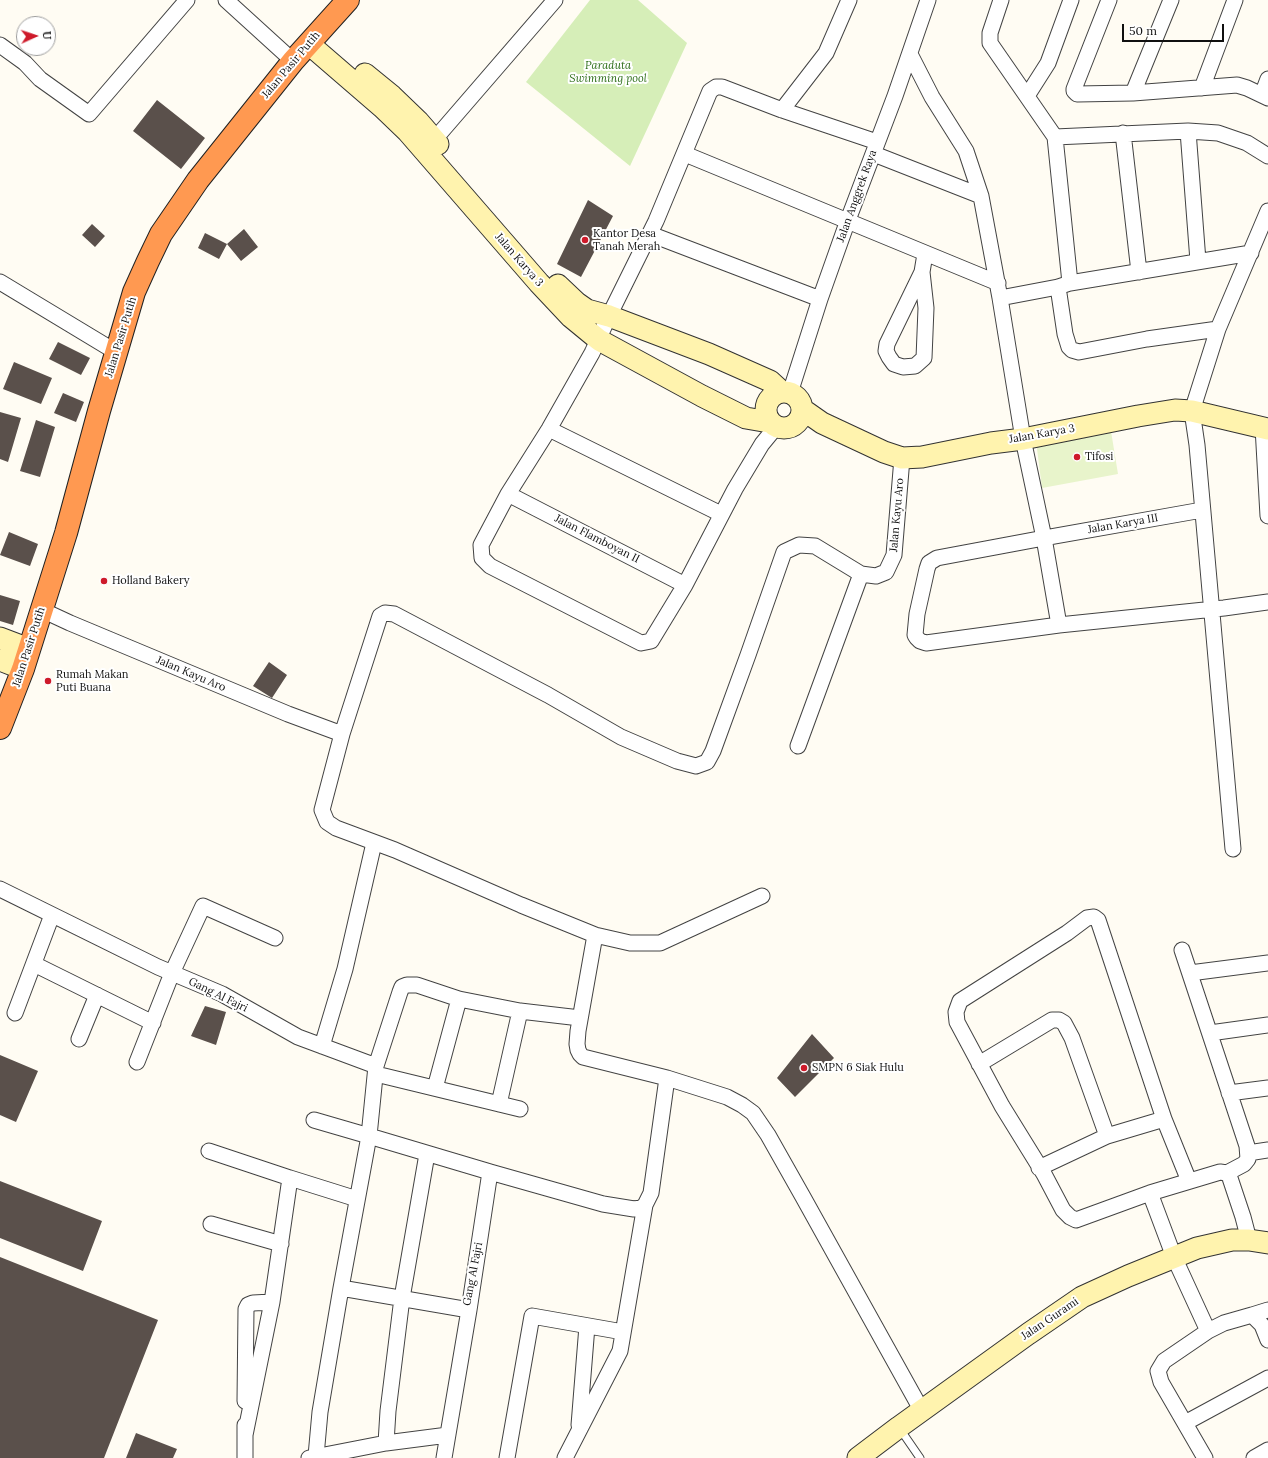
<!DOCTYPE html>
<style>
body{margin:0}
#map{position:relative;width:1268px;height:1458px;overflow:hidden;background:#fffcf3;font-family:Lora,serif}
canvas{display:block}
.north{position:absolute;left:16px;top:16px;width:40px;height:40px;box-sizing:border-box;background:#fff;border:1px solid #9f9f9f;border-radius:50%;rotate:87deg;font-size:11px;font-weight:700;line-height:16px;text-align:center;color:#101010}
.north::after{content:'';display:block;margin:auto;width:14px;height:18px;background:#ce1a2a;clip-path:polygon(50% 0,100% 100%,50% 72%,0 100%)}
.scale{position:absolute;left:1122px;top:24px;width:102px;height:18px;box-sizing:border-box;border:2px solid #101010;border-top:0;padding-left:5px;font-size:12px;line-height:14px;white-space:nowrap;color:#101010;-webkit-text-stroke:3px #fff;paint-order:stroke}
</style>
<div id="map">
<canvas width="1268" height="1458"></canvas>
<div class="north">U</div>
<div class="scale">50 m</div>
</div>
<script>
const context = document.querySelector('canvas').getContext('2d');
context.lineJoin = 'round';
function paint(path, color) { context.fillStyle = color; context.fill(path, 'evenodd'); }
const poly = rows => new Path2D(rows.map(r => 'M' + r).join(''));
function stroke(path, color, width, dash) { context.strokeStyle = color; context.lineWidth = width; context.lineCap = dash ? 'butt' : 'round'; context.setLineDash(dash || []); context.stroke(path); }
function label(font, color, halo, rows, align = 'center') {
  context.font = font + ' Lora,serif'; context.lineWidth = 4; context.setLineDash([]); context.textBaseline = 'middle'; context.strokeStyle = halo; context.fillStyle = color; for (const [text, x, y, turn = 0] of rows) {
    context.save(); context.translate(x, y); context.rotate((+turn || 0) * Math.PI / 180); context.textAlign = isNaN(turn) ? turn : align; if (halo) context.strokeText(text, 0, 0); context.fillText(text, 0, 0); context.restore();
  }
}
paint(poly([
 [590,0,638,0,687,43,630,166,526,82]
]), '#d6eeb8');
paint(poly([
 [1110,425,1118,474,1042,488,1036,441]
]), '#e8f4cb');
paint(poly([
 [157,100,205,138,181,169,133,131],
 [588,200,613,216,581,277,557,264],
 [92,224,105,236,95,247,82,235],
 [244,229,258,247,241,261,227,244],
 [205,233,227,244,219,259,198,248],
 [58,342,90,358,81,375,49,359],
 [14,362,52,378,41,404,3,389],
 [63,393,84,402,76,422,54,413],
 [0,412,21,418,8,462,0,459],
 [36,420,55,427,40,477,20,471],
 [9,532,38,544,30,566,0,555],
 [0,595,20,601,13,625,0,621],
 [269,662,287,675,272,698,253,686],
 [205,1006,226,1012,216,1045,191,1036],
 [812,1034,834,1058,795,1097,777,1078],
 [0,1055,38,1071,16,1122,0,1115],
 [0,1181,102,1221,83,1271,0,1238],
 [0,1257,158,1320,104,1458,0,1458],
 [136,1433,177,1449,173,1458,126,1458]
]), '#5a504b');
const lane = poly([
 [900,1429,920,1458]
]);
const street = poly([
 [226,0,293,61],
 [1001,0,990,33,990,43,1055,137,1070,283],
 [1109,0,1074,89,1074,91,1077,94,1133,93,1237,85,1247,88,1268,98],
 [0,45,25,63,40,79,89,114,187,0],
 [910,54,932,97,966,151,981,196,1000,298,1023,439,1044,538,1059,625,926,643,920,641,917,638,915,635,917,614,927,569,929,563,937,558,1044,538,1202,510],
 [1202,88,1235,0],
 [1133,93,1171,0],
 [1262,95,1268,79],
 [1027,96,1048,63,1071,0],
 [782,110,826,53,849,0],
 [1188,131,1218,133,1247,143,1268,156],
 [1123,133,1139,272],
 [1055,137,1188,131,1198,261],
 [434,140,555,0],
 [685,154,998,283],
 [874,154,981,196],
 [650,234,820,299],
 [922,272,926,308,924,358,915,366,903,367,894,364,889,357,886,351,887,344,922,272,925,254],
 [0,282,116,352],
 [1058,287,1065,334,1069,347,1072,350,1079,352,1147,339,1218,329],
 [1000,298,1058,287,1070,283,1251,253],
 [790,393,820,299,848,220,895,96,928,0],
 [776,427,762,444,735,489,685,585,651,641,641,643,490,566,482,558,481,545,508,494,549,429,592,353,609,316,656,221,710,91,716,87,722,87,782,110,877,142],
 [1263,427,1268,516],
 [549,429,721,514],
 [902,458,894,555,886,572,876,576,861,574,815,546,799,545,784,552,748,655,713,751,707,762,696,766,677,761,621,737,548,695,394,614,385,613,380,616,342,734,322,810,327,822,336,828,395,850,521,905,595,935,578,1031,577,1044,578,1050,580,1054,583,1057,667,1078,727,1097,742,1105,753,1113,768,1135,803,1197,922,1411],
 [508,494,685,585],
 [42,610,70,623,288,714,342,734],
 [1059,625,1224,608,1268,602],
 [798,746,861,574],
 [1233,849,1197,445,1192,411,1218,329,1268,211],
 [0,889,158,967,222,994,298,1037,376,1066,369,1136,341,1288,469,1310,490,1172,369,1136,314,1120],
 [595,935,630,943,660,943,762,896],
 [1182,950,1247,1146,1248,1159,1244,1164,1227,1173],
 [34,964,153,1023],
 [1190,973,1268,963],
 [15,1013,52,915],
 [1210,1033,1268,1025],
 [79,1039,97,995],
 [322,1046,345,969,374,843],
 [137,1062,172,973,203,906,275,938],
 [979,1064,1052,1020,1059,1020,1064,1023,1072,1038,1107,1136],
 [376,1066,400,992,402,987,407,985,417,985,459,999,520,1011,580,1018],
 [376,1074,520,1109],
 [435,1088,459,999],
 [1229,1093,1268,1088],
 [499,1104,520,1011],
 [209,1151,290,1178],
 [1248,1153,1268,1150],
 [1039,1168,1107,1136,1164,1119],
 [490,1172,603,1204,634,1209,641,1208,645,1205,651,1193,667,1078],
 [1150,1193,1076,1220,1070,1217,1063,1210,1044,1174,1002,1106,957,1022,956,1012,960,1001,1067,933,1087,918,1094,917,1098,920,1164,1119,1189,1181],
 [211,1224,281,1244],
 [1249,1240,1243,1217,1230,1178,1227,1173,1220,1172,1150,1193,1174,1257,1208,1331,1224,1323,1252,1315,1262,1325,1268,1340],
 [1252,1315,1268,1310],
 [245,1401,246,1309,248,1305,253,1303,272,1302],
 [1185,1423,1268,1378],
 [579,1425,587,1326],
 [245,1435,272,1302,290,1178,357,1199],
 [386,1443,388,1411,402,1298,427,1154],
 [316,1456,320,1412,341,1288],
 [245,1458,245,1425],
 [309,1458,386,1443,448,1435],
 [444,1458,469,1310],
 [507,1458,532,1316,623,1332],
 [565,1458,620,1351,645,1205],
 [1205,1458,1161,1382,1158,1371,1164,1361,1208,1331],
 [1254,1458,1268,1450]
]);
const secondary = poly([
 [309,44,382,107,408,132,539,283,571,317,599,340,702,396,746,418,769,422],
 [365,74,392,96,418,121,438,144],
 [558,285,577,303,587,310,609,316,709,354,770,381,782,392],
 '766 410a18 18 0 1 1 36 0a18 18 0 1 1-36 0Z',
 [802,409,822,423,884,452,902,458,922,457,991,443,1023,439,1138,416,1175,410,1192,411,1268,429],
 [0,638,29,649],
 [0,660,23,669],
 [858,1458,899,1427,1028,1334,1082,1297,1128,1276,1197,1248,1232,1240,1249,1240,1268,1243]
]);
const highway = poly([
 [0,728,23,669,66,533,99,411,134,292,148,261,161,234,198,180,293,61,348,0]
]);
stroke(lane, '#434343', 9);
stroke(street, '#434343', 17);
stroke(secondary, '#323232', 23);
stroke(highway, '#212121', 24);
stroke(lane, '#fff', 7);
stroke(street, '#fff', 15);
stroke(secondary, '#fff3ae', 21);
stroke(highway, '#ff9951', 22);
for (const [x, y, r, color] of [
 [585,240,4,"#ce1a2a"],
 [1077,457,4,"#ce1a2a"],
 [104,581,4,"#ce1a2a"],
 [48,681,4,"#ce1a2a"],
 [804,1068,4,"#ce1a2a"]
]) { const dot = new Path2D(); dot.arc(x, y, r, 0, 2 * Math.PI); context.fillStyle = color; context.fill(dot); stroke(dot, '#fff', 1.5); }
label('11px', '#101010', '#fff', [
 ["Jalan Pasir Putih",291,65,-50],
 ["Jalan Anggrek Raya",857,196,-70],
 ["Jalan Karya 3",519,260,49],
 ["Jalan Pasir Putih",121,337,-73],
 ["Jalan Karya 3",1042,434,-10],
 ["Jalan Kayu Aro",897,515,-85],
 ["Jalan Karya III",1123,524,-10],
 ["Jalan Flamboyan II",597,539,27],
 ["Jalan Pasir Putih",29,647,-72],
 ["Jalan Kayu Aro",191,674,23],
 ["Gang Al Fajri",218,995,26],
 ["Gang Al Fajri",473,1274,-79],
 ["Jalan Gurami",1050,1319,-34]
]);
label('italic 11px', '#2e6f19', '#fff', [
 ["Paraduta",608,66],
 ["Swimming pool",608,79]
]);
label('11px', '#101010', '#fff', [
 ["Kantor Desa",593,234],
 ["Tanah Merah",593,247],
 ["Tifosi",1085,457],
 ["Holland Bakery",112,581],
 ["Rumah Makan",56,675],
 ["Puti Buana",56,688],
 ["SMPN 6 Siak Hulu",812,1068]
], 'left');
</script>
